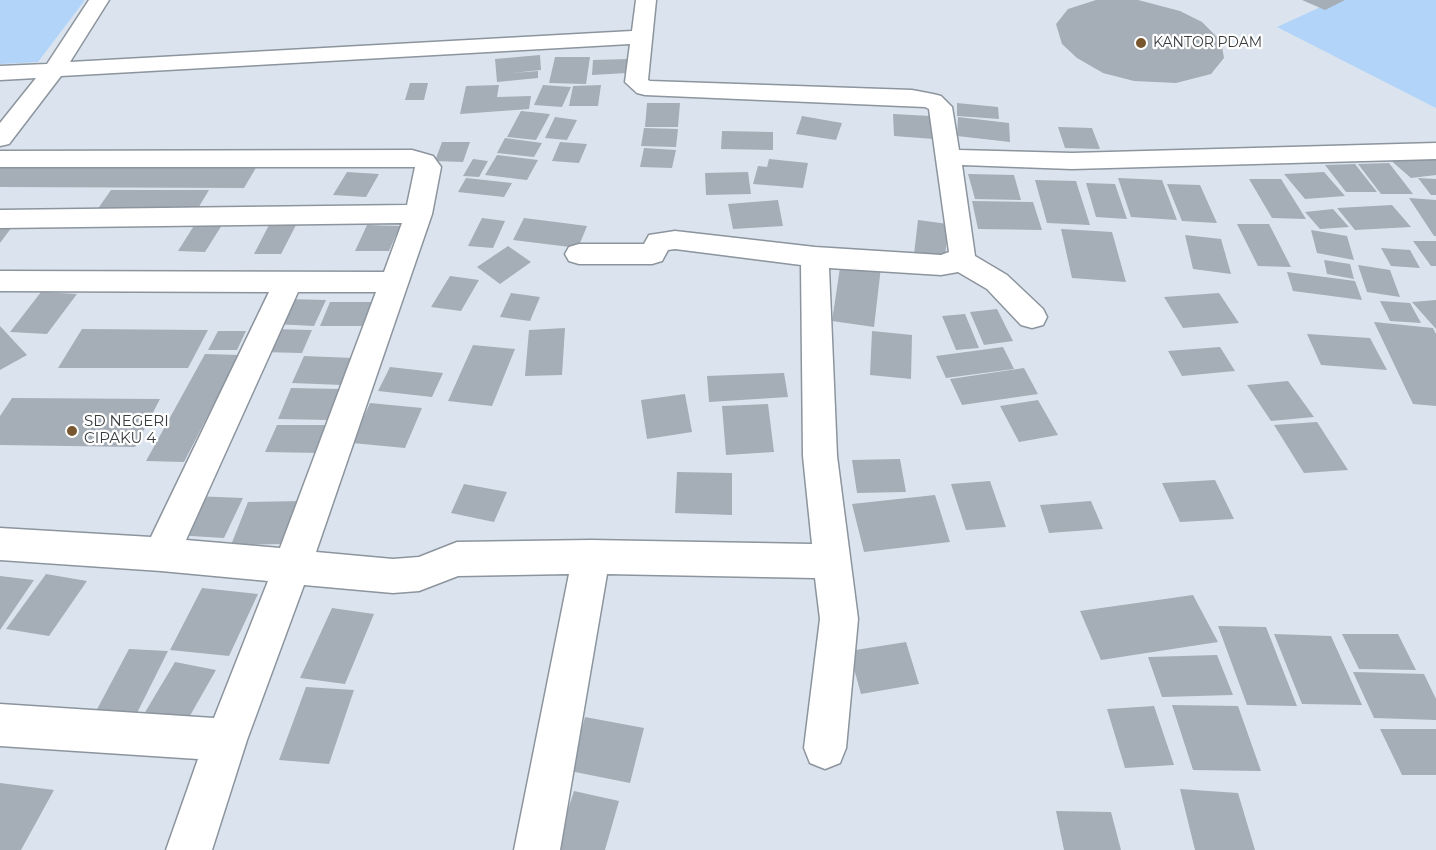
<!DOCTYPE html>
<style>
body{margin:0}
canvas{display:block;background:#dbe4ee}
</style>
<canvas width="1436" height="850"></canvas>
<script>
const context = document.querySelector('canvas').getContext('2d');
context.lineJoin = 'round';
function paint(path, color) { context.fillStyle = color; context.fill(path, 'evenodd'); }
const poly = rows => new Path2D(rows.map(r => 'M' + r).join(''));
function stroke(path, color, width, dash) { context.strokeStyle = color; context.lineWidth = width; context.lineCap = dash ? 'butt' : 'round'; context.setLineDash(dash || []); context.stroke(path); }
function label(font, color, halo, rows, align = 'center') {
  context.font = font + ' Montserrat,sans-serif'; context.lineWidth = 4.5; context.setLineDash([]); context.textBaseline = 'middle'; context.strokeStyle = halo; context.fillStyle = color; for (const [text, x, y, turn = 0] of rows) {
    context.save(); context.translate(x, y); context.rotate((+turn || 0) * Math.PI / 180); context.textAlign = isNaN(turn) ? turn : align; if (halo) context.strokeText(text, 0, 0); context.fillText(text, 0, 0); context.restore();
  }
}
paint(poly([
 [0,0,85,0,38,62,0,64],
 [1336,0,1436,0,1436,108,1277,27]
]), '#b1d4f8');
paint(poly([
 [1096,0,1138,0,1180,11,1202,22,1221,41,1224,58,1211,74,1176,83,1134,81,1103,73,1077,58,1062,44,1056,24,1068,9],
 [1302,0,1345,0,1325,10],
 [540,55,541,70,512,73,538,71,538,78,497,82,495,59],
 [555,57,590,57,586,84,549,83],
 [627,59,627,73,592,75,593,60],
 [410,83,428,83,424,100,405,100],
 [499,85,497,97,531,96,529,109,460,114,466,86],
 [543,85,571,87,562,107,534,105],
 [601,85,598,106,569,106,573,86],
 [647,103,680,103,678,127,645,127],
 [957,103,998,107,999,119,957,116],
 [521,111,550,114,536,140,507,137],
 [893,114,931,116,934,139,894,136],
 [802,116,842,123,836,140,796,134],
 [555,117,577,120,567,140,545,138],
 [958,117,1009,123,1010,142,957,136],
 [1058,127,1092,128,1100,149,1065,148],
 [644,128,678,129,676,147,641,146],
 [722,131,773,132,773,150,721,149],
 [505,138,542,143,534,157,497,153],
 [442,142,470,142,463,162,435,161],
 [560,142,587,144,579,163,552,161],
 [644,148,676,150,672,168,640,167],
 [497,155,538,160,527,180,485,175],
 [1436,157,1436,175,1411,178,1388,158],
 [473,159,488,161,479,177,463,176],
 [769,159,808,163,803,188,753,184,758,166,767,167],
 [1389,163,1413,194,1381,194,1358,164],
 [0,164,257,166,244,188,0,187],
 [1355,164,1377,192,1346,192,1325,165],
 [347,172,379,174,366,197,333,195],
 [748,172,751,194,706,195,705,173],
 [1324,172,1345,196,1305,199,1284,174],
 [968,174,1014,175,1021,200,975,199],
 [466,178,512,183,504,197,458,192],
 [1118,178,1162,180,1177,220,1131,217],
 [1418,178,1436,179,1436,195,1431,195],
 [1249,179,1281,179,1306,219,1272,218],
 [1035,180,1076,181,1090,225,1047,223],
 [1086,183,1115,184,1127,219,1096,217],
 [1167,184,1200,185,1217,223,1182,221],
 [111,190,209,190,197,210,97,210],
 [1409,198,1436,200,1436,236,1434,236],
 [778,200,783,226,733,229,728,204],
 [972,201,1033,202,1042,230,978,229],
 [1392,205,1411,227,1355,230,1337,208],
 [1333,209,1349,227,1320,229,1305,212],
 [482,218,505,221,493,248,468,246],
 [524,218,587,226,578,248,513,240],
 [918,220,948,224,945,258,914,254],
 [195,224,222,225,205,252,178,251],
 [1237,224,1269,224,1291,267,1258,266],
 [269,225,296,225,281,254,254,254],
 [367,225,400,226,389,251,355,251],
 [0,227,12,227,0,243],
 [1061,229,1112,232,1126,282,1072,278],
 [1311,230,1347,236,1354,260,1317,253],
 [1185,235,1221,239,1231,274,1193,269],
 [1413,241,1436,241,1436,266,1431,266],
 [508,246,531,262,500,284,477,267],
 [1381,248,1410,250,1420,268,1391,266],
 [1324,260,1350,264,1354,279,1327,274],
 [841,261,881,267,874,327,832,321],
 [1358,265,1390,270,1400,297,1367,292],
 [1287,272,1355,281,1362,300,1293,291],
 [450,276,479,280,461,311,431,307],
 [41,292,77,294,47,334,10,332],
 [511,293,540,297,530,321,500,317],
 [1219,293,1239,323,1183,328,1164,297],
 [287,299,326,300,314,326,274,324],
 [1436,300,1436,329,1412,302],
 [1380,301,1410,303,1421,323,1390,321],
 [330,302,375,302,367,326,320,326],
 [997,309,1013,341,984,345,970,312],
 [965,314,979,348,956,350,942,316],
 [1374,322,1433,328,1436,334,1436,406,1413,404],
 [0,326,27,355,0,370],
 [565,328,562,375,525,376,529,330],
 [82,329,208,330,188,368,58,368],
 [271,329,312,330,302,353,260,352],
 [218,331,246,331,237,350,208,350],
 [872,331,912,335,911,379,870,375],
 [1307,334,1370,338,1387,370,1321,365],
 [473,345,515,349,492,406,448,401],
 [1003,347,1014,369,946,378,936,356],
 [1220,347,1235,371,1182,376,1168,351],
 [205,354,239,355,184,462,146,461],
 [304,356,353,358,342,385,292,383],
 [390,367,443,373,432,397,378,391],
 [1024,368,1038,394,962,405,950,379],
 [784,373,788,397,709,402,707,376],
 [1288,381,1314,417,1271,421,1247,385],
 [291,388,341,389,328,420,278,419],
 [685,394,692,432,647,439,641,400],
 [12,398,160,399,135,447,0,445,0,416],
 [1038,400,1058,435,1019,442,1000,406],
 [370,403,422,408,405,448,352,443],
 [768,404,774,452,726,455,722,406],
 [1317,422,1348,470,1304,473,1274,425],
 [277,425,330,425,320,453,265,452],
 [900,459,906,492,857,493,852,460],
 [677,472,732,473,732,515,675,513],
 [1215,480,1234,519,1180,522,1162,483],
 [990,481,1006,527,966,530,951,484],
 [464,484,507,492,494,522,451,513],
 [935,495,950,542,864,552,852,504],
 [194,496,243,498,224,538,174,535],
 [301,501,286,544,231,545,248,502],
 [1091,501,1103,529,1049,533,1040,505],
 [46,574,87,581,49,636,6,629],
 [0,576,34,580,0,630],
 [202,588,258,594,229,656,170,650],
 [1193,595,1218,642,1101,660,1080,611],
 [332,608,374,614,345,684,300,678],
 [1218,626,1266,627,1297,706,1247,705],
 [1274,634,1331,636,1362,705,1302,704],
 [1342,634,1398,634,1416,670,1359,669],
 [906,642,919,684,861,694,849,651],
 [129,649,168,651,134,719,94,715],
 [1217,655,1233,695,1162,697,1148,657],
 [175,662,216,670,183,728,141,719],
 [1353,672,1424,674,1436,699,1436,720,1374,718],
 [306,687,354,690,329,764,279,760],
 [1172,705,1238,706,1261,771,1193,770],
 [1154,706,1174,765,1125,768,1107,709],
 [585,717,644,728,630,783,570,771],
 [1380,729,1436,729,1436,775,1402,775],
 [0,783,54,790,21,850,0,850],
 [1180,789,1238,793,1255,850,1195,850],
 [574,791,619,801,605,850,555,850],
 [1056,811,1111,812,1121,850,1064,850]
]), '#a5adb6');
const minor = poly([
 [89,0,109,0,70,62,632,31,636,0,656,0,648,80,650,81,912,90,933,94,941,96,952,107,959,150,1072,153,1436,143,1436,159,1072,169,962,165,975,256,1007,275,1043,309,1047,317,1043,325,1032,328,1021,325,987,289,958,272,941,275,829,268,837,456,858,619,846,748,840,763,825,769,810,763,804,748,820,619,815,578,607,574,560,850,514,850,569,574,458,576,419,591,393,593,304,585,247,740,212,850,166,850,198,759,0,746,0,704,214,718,268,581,161,571,0,560,0,528,151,537,269,292,0,291,0,271,384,272,402,223,0,228,0,210,407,205,415,167,0,167,0,151,412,150,433,156,441,167,432,214,316,552,393,559,419,557,457,542,591,540,812,544,803,456,801,265,675,249,668,250,662,261,652,264,579,264,569,261,565,254,569,247,579,244,644,244,649,235,675,231,815,247,941,255,949,252,929,109,925,107,645,95,637,93,625,82,630,44,61,76,9,144,0,146,0,123,36,78,0,80,0,66,47,64,89,0],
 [298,292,376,292,280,548,186,540,298,292]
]);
stroke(minor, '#8c949d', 3);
paint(minor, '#fff');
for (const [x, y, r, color] of [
 [1141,43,6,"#78562e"],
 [72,431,6,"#78562e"]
]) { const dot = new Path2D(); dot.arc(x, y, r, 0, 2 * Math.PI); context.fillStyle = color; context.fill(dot); stroke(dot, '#fff', 2); }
label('14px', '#393d40', '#fff', [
 ["KANTOR PDAM",1153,43]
], 'left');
label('15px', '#393d40', '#fff', [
 ["SD NEGERI",84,422],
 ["CIPAKU 4",84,439]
], 'left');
</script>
